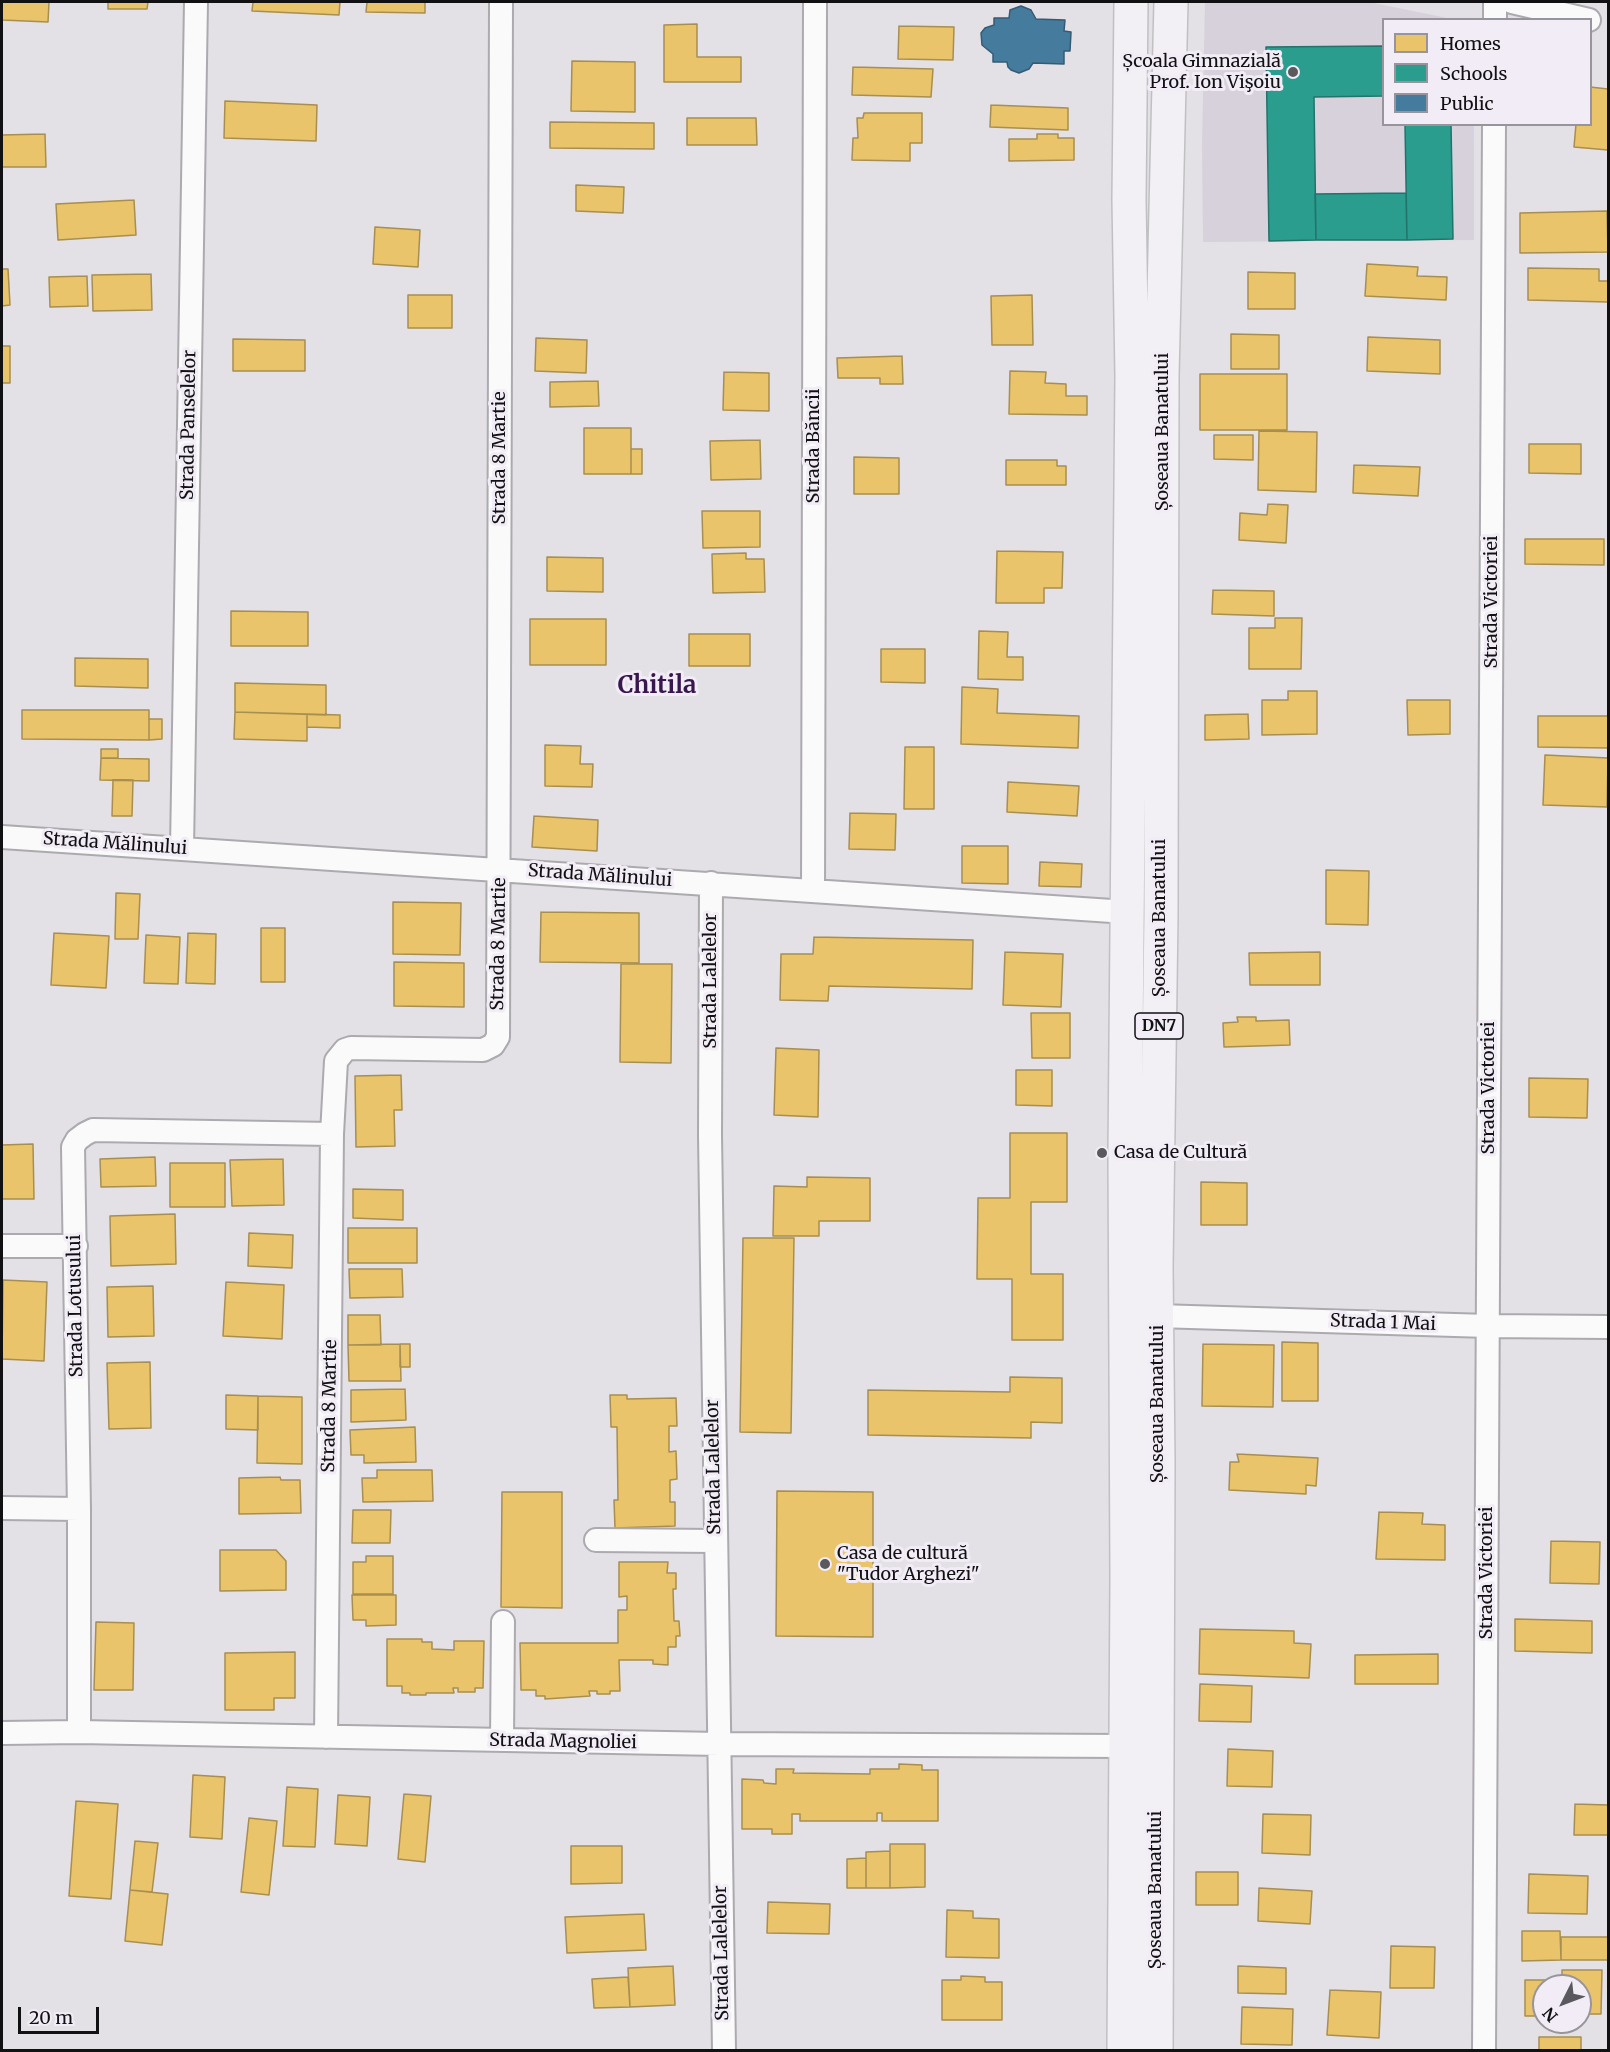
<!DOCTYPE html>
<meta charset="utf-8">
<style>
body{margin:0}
#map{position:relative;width:1610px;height:2052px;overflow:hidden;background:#e3e0e6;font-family:Merriweather,serif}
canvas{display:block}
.frame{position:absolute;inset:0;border:3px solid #111013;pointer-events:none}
.legend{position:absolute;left:1382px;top:18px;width:210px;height:108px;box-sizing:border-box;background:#f1ecf5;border:2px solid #97949b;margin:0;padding:8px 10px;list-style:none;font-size:18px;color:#111013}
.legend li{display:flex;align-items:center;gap:12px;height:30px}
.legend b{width:30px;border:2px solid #97949b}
.north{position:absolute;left:1532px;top:1974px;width:60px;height:60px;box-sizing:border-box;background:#f1ecf5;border:2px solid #97949b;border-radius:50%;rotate:228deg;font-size:16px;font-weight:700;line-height:24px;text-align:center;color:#111013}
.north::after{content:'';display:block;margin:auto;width:21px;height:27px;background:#5a595d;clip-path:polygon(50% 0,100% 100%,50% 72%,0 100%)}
.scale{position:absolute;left:18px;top:2007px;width:81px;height:27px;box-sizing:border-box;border:3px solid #111013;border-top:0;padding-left:8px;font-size:18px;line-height:21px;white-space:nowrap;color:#111013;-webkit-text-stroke:4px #f1ecf5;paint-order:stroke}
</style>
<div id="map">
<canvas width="1610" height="2052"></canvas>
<div class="frame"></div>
<ul class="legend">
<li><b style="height:16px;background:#e9c46a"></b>Homes</li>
<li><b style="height:16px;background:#2a9d8f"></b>Schools</li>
<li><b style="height:16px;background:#457b9d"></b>Public</li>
</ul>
<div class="north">N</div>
<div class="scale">20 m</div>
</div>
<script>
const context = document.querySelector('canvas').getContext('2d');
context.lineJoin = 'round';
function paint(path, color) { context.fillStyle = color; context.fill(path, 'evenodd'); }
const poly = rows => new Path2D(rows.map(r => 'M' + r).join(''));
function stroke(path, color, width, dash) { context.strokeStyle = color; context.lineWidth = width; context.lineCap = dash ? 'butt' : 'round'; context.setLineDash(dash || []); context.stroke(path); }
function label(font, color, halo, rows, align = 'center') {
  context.font = font + ' Merriweather,serif'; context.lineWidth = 6; context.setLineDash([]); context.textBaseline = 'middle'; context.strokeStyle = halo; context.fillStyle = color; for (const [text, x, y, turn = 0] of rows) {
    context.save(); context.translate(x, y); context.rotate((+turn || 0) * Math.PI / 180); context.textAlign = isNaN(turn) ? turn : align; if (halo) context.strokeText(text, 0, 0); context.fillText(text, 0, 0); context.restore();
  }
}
paint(poly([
 [1205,2,1369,2,1452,19,1384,20,1384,124,1474,125,1474,240,1203,242,1202,145]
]), '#d7d1dc');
const homes = poly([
 [2,2,49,2,48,22,2,20,2,2],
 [108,2,148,2,147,9,108,9,108,2],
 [253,2,340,2,339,15,252,11,253,2],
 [367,2,425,2,425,13,366,12,367,2],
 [697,24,697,57,741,57,741,82,664,82,664,25,697,24],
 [899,26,954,27,953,60,898,59,899,26],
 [572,61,635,62,635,112,571,111,572,61],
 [853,67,933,69,931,97,852,95,853,67],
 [1590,87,1608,89,1608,150,1574,147,1576,124,1590,124,1590,87],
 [225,101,317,105,316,141,224,138,225,101],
 [991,105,1068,108,1068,130,990,127,991,105],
 [864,113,922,113,922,143,910,143,910,161,852,160,853,138,858,138,857,118,863,118,864,113],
 [687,118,756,118,757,145,687,145,687,118],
 [550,122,654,123,654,149,550,148,550,122],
 [45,134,46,167,2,167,2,135,45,134],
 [1037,134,1058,134,1058,138,1074,138,1074,160,1009,161,1009,139,1037,139,1037,134],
 [576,185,624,187,623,213,576,211,576,185],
 [134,200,136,235,58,240,56,204,134,200],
 [1607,211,1608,252,1520,253,1520,213,1607,211],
 [375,227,420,230,418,267,373,264,375,227],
 [1367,264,1418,267,1417,276,1447,277,1446,300,1365,296,1367,264],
 [1528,268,1599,269,1599,281,1608,281,1608,302,1528,300,1528,268],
 [2,269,8,269,10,305,2,306,2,269],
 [1248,272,1295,273,1295,309,1248,309,1248,272],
 [151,274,152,310,93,311,92,275,151,274],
 [87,276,88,306,50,307,49,277,87,276],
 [408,295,452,295,452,328,408,328,408,295],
 [1032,295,1033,345,992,345,991,296,1032,295],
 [1231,334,1279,335,1279,369,1231,369,1231,334],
 [1368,337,1440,340,1440,374,1367,371,1368,337],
 [536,338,587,340,586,373,535,371,536,338],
 [233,339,305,340,305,371,233,371,233,339],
 [2,346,10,346,10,383,2,383,2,346],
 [902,356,903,384,880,384,880,378,838,378,837,358,902,356],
 [1010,371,1046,372,1045,383,1066,384,1066,396,1087,396,1087,415,1009,414,1010,371],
 [724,372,769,373,769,411,723,410,724,372],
 [1200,374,1287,374,1287,430,1200,430,1200,374],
 [598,381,599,406,550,407,550,382,598,381],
 [584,428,631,428,631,474,584,474,584,428],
 [1259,431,1317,432,1316,492,1258,490,1259,431],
 [1214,435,1253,435,1253,460,1214,459,1214,435],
 [760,440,761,479,711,480,710,441,760,440],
 [1529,444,1581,444,1581,474,1529,473,1529,444],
 [631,449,642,449,642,474,631,474,631,449],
 [854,457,899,458,899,494,854,494,854,457],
 [1006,460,1057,460,1057,466,1066,466,1066,485,1006,485,1006,460],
 [1354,465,1420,467,1418,496,1353,493,1354,465],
 [1268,504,1288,505,1286,543,1239,540,1240,513,1267,515,1268,504],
 [702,511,760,511,760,547,703,548,702,511],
 [1525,539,1604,539,1604,565,1525,564,1525,539],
 [997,551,1063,552,1062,588,1044,588,1044,603,996,603,997,551],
 [746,553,746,559,764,559,765,592,713,593,712,554,746,553],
 [547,557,603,558,603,592,547,591,547,557],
 [1213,590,1274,591,1274,616,1212,614,1213,590],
 [231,611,308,612,308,646,231,646,231,611],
 [1275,618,1302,618,1301,669,1249,669,1249,628,1275,628,1275,618],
 [530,619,606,619,606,665,530,665,530,619],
 [979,631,1008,632,1007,657,1023,657,1023,680,978,679,979,631],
 [689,634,750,634,750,666,689,666,689,634],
 [881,649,925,649,925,683,881,682,881,649],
 [75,658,148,659,148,688,75,686,75,658],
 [235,683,326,685,326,715,235,712,235,683],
 [962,687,998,689,997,713,1079,716,1078,748,961,744,962,687],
 [1288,691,1317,691,1317,734,1262,735,1262,700,1288,700,1288,691],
 [1407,700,1450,700,1450,734,1408,735,1407,700],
 [22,710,149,710,149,740,22,739,22,710],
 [235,712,307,714,307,741,234,739,235,712],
 [307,714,340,715,340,728,307,727,307,714],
 [1248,714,1249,739,1205,740,1205,715,1248,714],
 [1538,716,1608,716,1608,748,1538,747,1538,716],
 [149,719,162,719,162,739,149,740,149,719],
 [545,745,581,746,580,764,593,764,592,787,545,786,545,745],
 [905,747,934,747,934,809,904,809,905,747],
 [101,749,118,749,118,758,101,758,101,749],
 [1545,755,1608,758,1607,807,1543,805,1545,755],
 [101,758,149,759,149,781,100,780,101,758],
 [113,780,133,780,132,816,112,816,113,780],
 [1008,782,1079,786,1077,816,1007,812,1008,782],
 [850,813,896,814,895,850,849,849,850,813],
 [534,816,598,820,597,851,532,847,534,816],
 [962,846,1008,846,1008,884,962,883,962,846],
 [1040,862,1082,864,1081,887,1039,886,1040,862],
 [1326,870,1369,871,1368,925,1326,924,1326,870],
 [116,893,140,894,138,939,115,939,116,893],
 [393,902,461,903,460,955,393,954,393,902],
 [541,912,639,913,639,963,540,962,541,912],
 [261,928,285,928,285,982,261,982,261,928],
 [54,933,109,936,106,988,51,985,54,933],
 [188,933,216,934,215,984,186,983,188,933],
 [146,935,180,937,178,984,144,983,146,935],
 [814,937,973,940,972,989,829,986,828,1001,780,1000,781,954,813,954,814,937],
 [1005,952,1063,954,1061,1007,1003,1005,1005,952],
 [1320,952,1320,985,1250,985,1249,953,1320,952],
 [394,962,464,963,464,1007,394,1006,394,962],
 [621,964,672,964,671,1063,620,1062,621,964],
 [1031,1013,1070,1013,1070,1058,1032,1058,1031,1013],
 [1237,1017,1256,1017,1256,1021,1289,1020,1290,1045,1224,1047,1223,1023,1238,1022,1237,1017],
 [776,1048,819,1050,818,1117,774,1115,776,1048],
 [1016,1070,1052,1070,1052,1106,1016,1105,1016,1070],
 [401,1075,402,1110,394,1110,395,1146,356,1147,355,1076,401,1075],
 [1529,1078,1588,1079,1587,1118,1529,1117,1529,1078],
 [1010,1133,1067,1133,1067,1202,1031,1202,1031,1274,1063,1274,1063,1340,1012,1340,1012,1279,977,1279,978,1198,1010,1198,1010,1133],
 [33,1144,34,1199,2,1199,2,1145,33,1144],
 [155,1157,156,1186,101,1187,100,1159,155,1157],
 [283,1159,284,1205,232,1206,230,1160,283,1159],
 [170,1163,225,1163,225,1207,170,1207,170,1163],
 [807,1177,870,1178,870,1221,819,1221,819,1236,773,1236,774,1186,807,1187,807,1177],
 [1201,1182,1247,1183,1247,1225,1201,1225,1201,1182],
 [353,1189,403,1190,403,1220,353,1218,353,1189],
 [175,1214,176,1264,111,1266,110,1216,175,1214],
 [348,1228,417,1228,417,1263,348,1263,348,1228],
 [249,1233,293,1235,292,1268,248,1266,249,1233],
 [743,1238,794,1238,791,1433,740,1432,743,1238],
 [349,1269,402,1269,403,1297,350,1298,349,1269],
 [3,1280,47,1282,44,1361,2,1359,3,1280],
 [226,1282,284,1285,282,1339,223,1336,226,1282],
 [153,1286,154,1336,108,1337,107,1287,153,1286],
 [348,1315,380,1315,381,1345,348,1345,348,1315],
 [1282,1342,1318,1343,1318,1401,1282,1401,1282,1342],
 [400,1344,410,1344,410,1367,400,1367,400,1344],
 [400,1344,401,1381,349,1381,348,1345,400,1344],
 [1203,1344,1274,1345,1273,1407,1202,1406,1203,1344],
 [150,1362,151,1428,109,1429,107,1363,150,1362],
 [1010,1377,1062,1378,1062,1423,1031,1422,1031,1438,868,1435,868,1390,1010,1392,1010,1377],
 [405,1389,406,1420,351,1422,351,1390,405,1389],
 [226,1395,258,1396,258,1430,226,1429,226,1395],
 [610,1395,627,1395,627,1399,676,1398,677,1426,669,1426,669,1452,676,1451,677,1479,670,1480,670,1502,675,1502,675,1526,615,1528,614,1500,618,1500,617,1427,611,1427,610,1395],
 [258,1396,302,1397,302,1464,257,1463,258,1396],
 [415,1427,416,1462,364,1463,364,1455,351,1455,350,1430,415,1427],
 [1237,1454,1318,1458,1316,1486,1306,1485,1306,1494,1229,1490,1230,1462,1239,1462,1237,1454],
 [377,1470,432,1470,433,1501,363,1502,362,1478,377,1478,377,1470],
 [280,1477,281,1480,300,1480,301,1513,239,1514,239,1478,280,1477],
 [777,1491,873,1492,873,1637,776,1636,777,1491],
 [502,1492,562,1492,562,1608,501,1607,502,1492],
 [353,1510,391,1510,390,1543,352,1543,353,1510],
 [1379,1512,1423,1513,1422,1524,1445,1525,1445,1560,1376,1559,1379,1512],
 [1551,1541,1600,1542,1599,1584,1550,1583,1551,1541],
 [220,1550,276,1550,286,1561,286,1590,220,1591,220,1550],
 [366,1556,393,1556,393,1594,353,1594,353,1562,366,1562,366,1556],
 [619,1562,668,1562,667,1573,676,1573,676,1589,673,1589,674,1621,679,1621,680,1636,676,1636,676,1647,668,1647,668,1665,653,1664,653,1660,619,1660,620,1691,610,1691,610,1694,597,1694,597,1691,589,1691,590,1696,545,1699,545,1696,536,1696,536,1690,521,1690,520,1643,618,1643,618,1610,627,1610,627,1596,619,1597,619,1562],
 [352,1595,396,1595,396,1625,366,1626,366,1620,353,1620,352,1595],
 [1515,1619,1592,1621,1592,1653,1515,1651,1515,1619],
 [96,1622,134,1623,133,1690,94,1690,96,1622],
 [1200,1629,1294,1631,1294,1643,1311,1644,1309,1678,1199,1674,1200,1629],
 [387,1639,422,1639,422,1642,432,1642,432,1649,454,1650,454,1641,484,1641,483,1688,475,1688,475,1692,458,1692,458,1688,453,1688,454,1693,426,1693,426,1695,410,1695,410,1693,402,1693,402,1686,387,1686,387,1639],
 [295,1652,295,1698,274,1698,274,1710,225,1710,225,1653,295,1652],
 [1438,1654,1438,1684,1355,1684,1355,1655,1438,1654],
 [1200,1684,1252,1686,1251,1722,1199,1721,1200,1684],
 [1228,1749,1273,1751,1272,1787,1227,1786,1228,1749],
 [899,1764,922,1765,922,1770,938,1770,938,1821,882,1821,882,1813,877,1813,877,1821,800,1821,800,1814,792,1814,792,1834,772,1834,772,1829,742,1829,742,1779,763,1780,764,1783,776,1784,776,1769,794,1769,793,1773,870,1774,870,1769,899,1769,899,1764],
 [193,1775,225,1777,222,1839,190,1837,193,1775],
 [287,1787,318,1789,315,1847,283,1846,287,1787],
 [404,1794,431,1796,425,1862,398,1859,404,1794],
 [338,1795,370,1797,367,1846,335,1844,338,1795],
 [76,1801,118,1804,111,1899,69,1896,76,1801],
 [1575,1804,1608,1805,1608,1835,1574,1835,1575,1804],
 [1263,1814,1311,1815,1310,1855,1262,1853,1263,1814],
 [249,1818,277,1821,269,1895,241,1892,249,1818],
 [135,1841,158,1843,152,1892,130,1890,135,1841],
 [890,1844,925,1844,925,1887,890,1888,890,1844],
 [571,1846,622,1846,622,1883,571,1884,571,1846],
 [890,1851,890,1888,866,1888,866,1852,890,1851],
 [866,1858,866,1888,847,1888,847,1859,866,1858],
 [1196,1872,1238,1872,1238,1905,1196,1905,1196,1872],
 [1529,1874,1588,1876,1587,1914,1528,1913,1529,1874],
 [1259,1888,1312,1891,1310,1924,1258,1921,1259,1888],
 [130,1890,168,1894,162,1945,125,1941,130,1890],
 [768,1902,830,1904,829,1934,767,1933,768,1902],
 [947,1910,973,1911,973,1918,999,1919,999,1958,946,1957,947,1910],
 [644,1914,646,1950,567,1953,565,1917,644,1914],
 [1522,1931,1560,1931,1561,1960,1522,1961,1522,1931],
 [1561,1937,1608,1937,1608,1960,1561,1960,1561,1937],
 [1391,1946,1435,1947,1434,1988,1390,1988,1391,1946],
 [673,1966,675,2005,630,2007,628,1968,673,1966],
 [1238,1966,1286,1968,1286,1994,1238,1993,1238,1966],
 [1562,1970,1602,1970,1601,2014,1580,2014,1580,1986,1562,1986,1562,1970],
 [961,1976,985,1977,985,1982,1002,1982,1002,2020,942,2020,942,1980,961,1980,961,1976],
 [628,1977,630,2007,594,2008,592,1979,628,1977],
 [1525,1980,1555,1980,1555,1986,1544,1986,1544,2016,1525,2016,1525,1980],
 [1330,1990,1381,1992,1379,2038,1327,2035,1330,1990],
 [1242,2007,1293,2009,1292,2045,1241,2044,1242,2007],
 [1539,2037,1581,2037,1581,2050,1539,2050,1539,2037]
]);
paint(homes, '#e9c46a');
stroke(homes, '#a88e50', 1.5);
const schools = poly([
 [1384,46,1384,96,1314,97,1316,240,1269,241,1266,47,1384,46],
 [1405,124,1451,124,1453,239,1407,240,1405,124],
 [1406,193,1407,240,1316,240,1315,194,1406,193]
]);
paint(schools, '#2a9d8f');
stroke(schools, '#22736a', 1.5);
const public = poly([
 [1021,6,1031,10,1036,19,1065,20,1064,31,1071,32,1070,51,1064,51,1064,64,1033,63,1029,69,1019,73,1011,70,1008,67,1007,62,993,62,993,54,982,45,981,33,985,28,994,25,994,18,1009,18,1010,10,1021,6]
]);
paint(public, '#457b9d');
stroke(public, '#355b74', 1.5);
const minor = poly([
 [1512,2,1589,20],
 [1495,20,1495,2],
 [2,837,1127,912],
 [182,848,196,2],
 [711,883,710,1135,724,2050],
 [813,890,815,2],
 [2,1246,76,1246],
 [1157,1316,1488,1326,1608,1327],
 [2,1508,79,1509],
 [596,1540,715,1541],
 [79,1732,79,1509,73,1147,77,1140,85,1134,93,1130,332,1134],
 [2,1733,79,1732,719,1744,1125,1746],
 [326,1737,332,1134,336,1061,345,1050,351,1048,483,1050,493,1045,498,1037,501,2],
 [502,1740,503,1622],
 [1484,2050,1494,124]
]);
const primary = poly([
 [1124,2050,1127,1578,1125,1153,1132,376,1129,200,1131,2],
 [1156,2050,1158,1462,1156,1267,1161,916,1162,376,1171,2]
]);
stroke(minor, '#acaaae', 26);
stroke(primary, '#c0c0c2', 36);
stroke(minor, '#fbfafb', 22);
stroke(primary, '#f2eff5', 33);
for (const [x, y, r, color] of [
 [1293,72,6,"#5a595d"],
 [1102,1153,6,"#5a595d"],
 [825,1564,6,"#5a595d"]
]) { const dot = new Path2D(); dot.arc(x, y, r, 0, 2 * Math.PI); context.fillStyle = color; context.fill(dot); stroke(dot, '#f1ecf5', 2); }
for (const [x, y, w] of [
 [1159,1026,48]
]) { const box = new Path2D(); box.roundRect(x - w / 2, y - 13, w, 26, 4.5); context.fillStyle = '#f1ecf5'; context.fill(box); stroke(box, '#111013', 1.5); }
label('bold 16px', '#111013', null, [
 ["DN7",1159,1026]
]);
label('18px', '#111013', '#f1ecf5', [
 ["Școala Gimnazială",1281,62,"right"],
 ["Prof. Ion Vişoiu",1281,83,"right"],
 ["Casa de Cultură",1114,1153],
 ["Casa de cultură",837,1554],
 ["\"Tudor Arghezi\"",837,1575]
], 'left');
label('18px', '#111013', '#f1ecf5', [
 ["Strada Panselelor",189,425,-89],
 ["Șoseaua Banatului",1163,432,-90],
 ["Strada Băncii",814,446,-90],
 ["Strada 8 Martie",500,458,-90],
 ["Strada Victoriei",1492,602,-90],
 ["Strada Mălinului",115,844,4],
 ["Strada Mălinului",600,876,4],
 ["Șoseaua Banatului",1160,918,-90],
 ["Strada 8 Martie",499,944,-89],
 ["Strada Lalelelor",711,981,-90],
 ["Strada Victoriei",1489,1088,-90],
 ["Strada Lotusului",76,1306,-91],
 ["Strada 1 Mai",1383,1323,2],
 ["Șoseaua Banatului",1158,1404,-90],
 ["Strada 8 Martie",330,1406,-89],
 ["Strada Lalelelor",714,1467,-91],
 ["Strada Victoriei",1487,1573,-90],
 ["Strada Magnoliei",563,1742,1],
 ["Șoseaua Banatului",1156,1890,-90],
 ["Strada Lalelelor",722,1953,-91]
]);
label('bold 24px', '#37174e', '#f1ecf5', [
 ["Chitila",657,686]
]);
</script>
